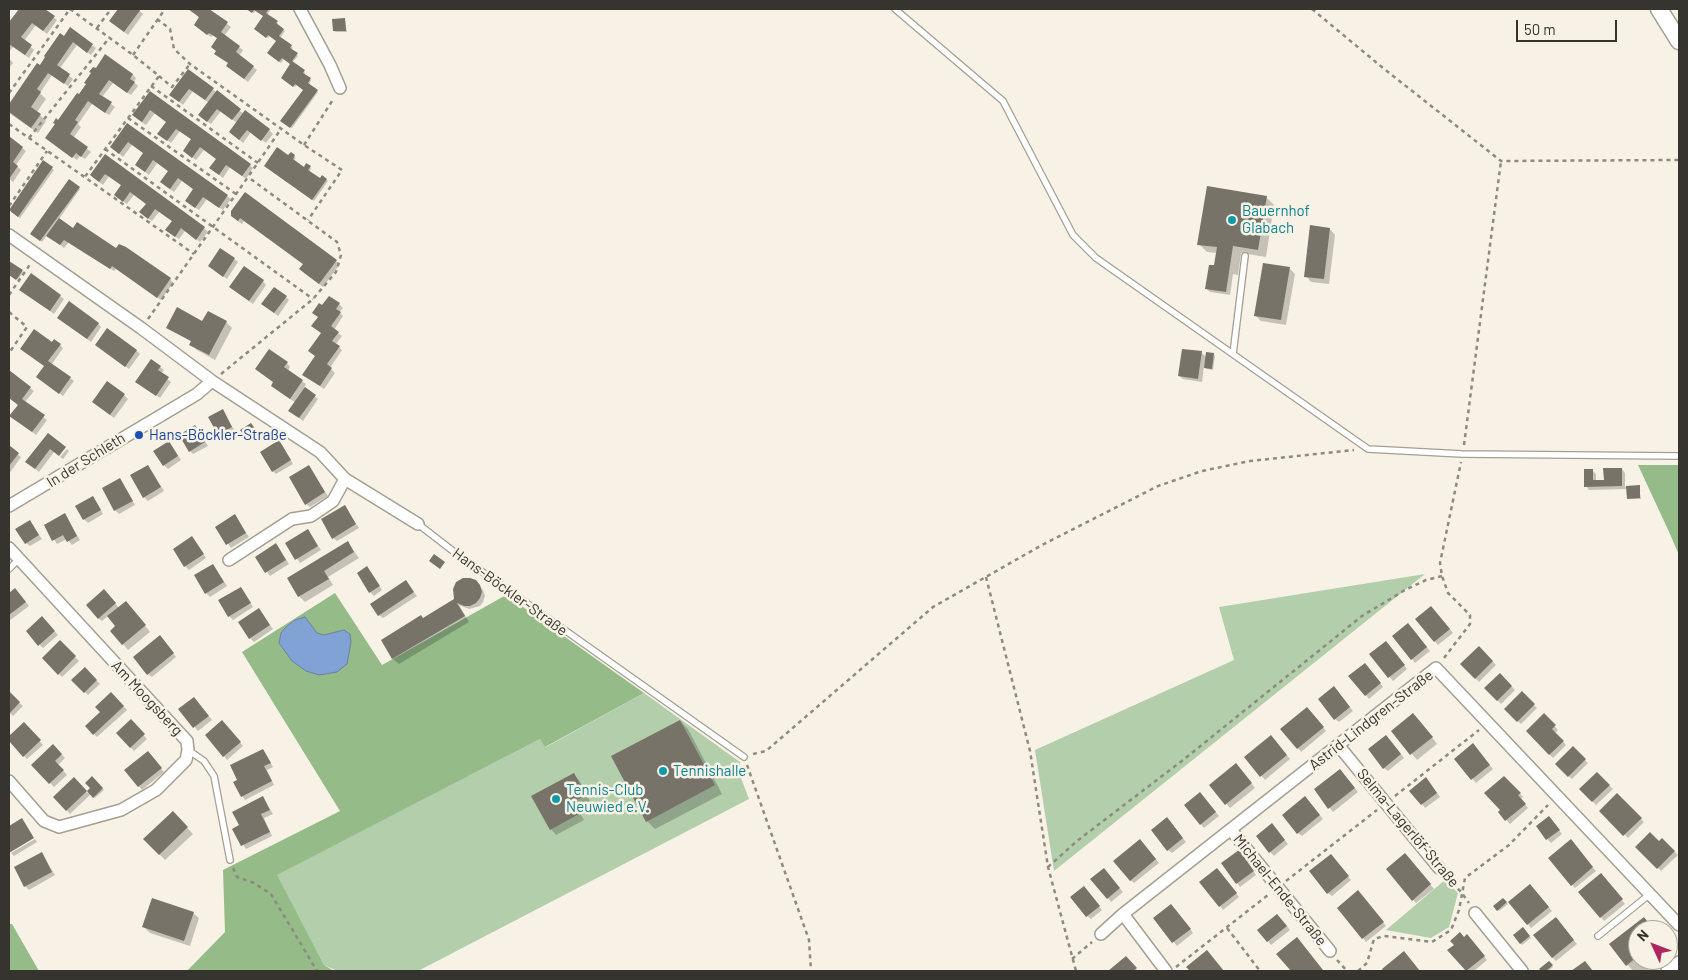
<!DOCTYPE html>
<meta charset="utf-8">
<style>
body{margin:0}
#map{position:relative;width:1688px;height:980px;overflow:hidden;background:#f7f2e5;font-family:Barlow,sans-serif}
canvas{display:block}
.frame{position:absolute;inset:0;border:10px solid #35342f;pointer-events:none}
.north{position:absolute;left:1628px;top:920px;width:50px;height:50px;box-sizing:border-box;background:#f7f2e5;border:1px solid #a9a69c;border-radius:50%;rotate:313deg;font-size:14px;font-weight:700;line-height:20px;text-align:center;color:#35342f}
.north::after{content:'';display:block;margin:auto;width:18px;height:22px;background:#b0245f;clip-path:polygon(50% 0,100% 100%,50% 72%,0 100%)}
.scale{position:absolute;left:1516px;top:20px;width:101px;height:22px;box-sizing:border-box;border:2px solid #35342f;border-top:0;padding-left:6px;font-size:15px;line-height:18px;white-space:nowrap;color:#35342f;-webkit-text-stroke:4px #f7f2e5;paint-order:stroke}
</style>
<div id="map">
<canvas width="1688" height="980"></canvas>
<div class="frame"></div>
<div class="north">N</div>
<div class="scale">50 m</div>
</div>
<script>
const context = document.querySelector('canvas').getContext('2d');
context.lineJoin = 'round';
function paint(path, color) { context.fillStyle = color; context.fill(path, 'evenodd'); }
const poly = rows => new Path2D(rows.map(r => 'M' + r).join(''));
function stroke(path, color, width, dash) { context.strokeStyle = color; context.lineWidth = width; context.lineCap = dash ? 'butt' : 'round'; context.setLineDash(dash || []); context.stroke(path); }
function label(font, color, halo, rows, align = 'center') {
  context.font = font + ' Barlow,sans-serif'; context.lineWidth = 5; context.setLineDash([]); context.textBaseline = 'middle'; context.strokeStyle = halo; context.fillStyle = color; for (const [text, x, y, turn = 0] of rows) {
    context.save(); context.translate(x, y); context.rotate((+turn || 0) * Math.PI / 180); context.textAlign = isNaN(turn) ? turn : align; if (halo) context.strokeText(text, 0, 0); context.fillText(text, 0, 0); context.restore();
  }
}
paint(poly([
 [1425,574,1405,590,1054,871,1035,750,1234,660,1219,607],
 [644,693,740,762,741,778,749,799,418,971,337,971,324,965,276,875,540,739,546,747],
 [1445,880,1458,893,1449,927,1431,938,1386,930]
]), '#b3ceab');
paint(poly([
 [1638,465,1679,465,1679,555,1670,534],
 [335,593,382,665,506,595,644,693,545,747,540,739,277,875,324,965,334,971,187,971,225,932,223,870,340,811,242,652],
 [9,924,12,924,39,971,9,971]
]), '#95bb89');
const water = poly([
 [305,617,317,633,324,635,344,630,350,634,351,642,347,664,337,672,319,675,306,671,292,661,279,643,281,633,286,627,295,620,305,617]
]);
paint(water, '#81a2d4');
stroke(water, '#6a81a2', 1);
paint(poly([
 [20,9,43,9,57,20,47,34,36,25,24,41,34,50,29,58,13,47,9,52,9,24],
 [119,9,138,9,143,14,128,35,111,21],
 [189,9,212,9,210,11,231,27,224,36,243,50,239,56,257,70,248,82,231,69,229,64,217,51,218,39,213,35,211,37,195,25,200,18],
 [248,9,271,9,267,15,277,22,278,23,277,25,285,31,280,38,291,46,293,48,291,50,298,56,292,63,305,72,304,75,311,80,309,85,318,92,292,128,283,122,304,90,297,84,295,87,284,79,291,64,284,59,281,63,268,53,277,41,270,36,268,38,257,30,265,16,256,10,254,13],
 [345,20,347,32,336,32,334,31],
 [64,37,92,45,96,48,91,55,77,45,60,68,73,79,68,86,52,75,40,93,46,99,37,112,46,121,38,133,12,115,9,112,9,106,38,65,40,66],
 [106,56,133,75,136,78,134,82,138,86,131,95,113,83,102,97,115,107,109,115,92,104,78,124,81,127,73,138,91,152,85,159,80,156,77,160,50,141,58,122,79,96],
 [9,58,13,63,9,68],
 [188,70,244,114,245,112,269,130,273,134,266,143,251,132,243,143,230,132,237,123,221,111,211,124,203,118,209,103,193,91,183,105,174,98],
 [150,93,250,165,253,168,246,179,230,167,223,178,214,171,217,159,204,150,196,160,188,154,192,140,180,131,171,143,163,137,167,122,155,113,146,125,137,119,134,115],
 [128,125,227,196,231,199,223,210,207,199,199,210,190,204,194,190,182,181,174,192,165,186,162,182,169,172,157,163,149,175,140,168,145,154,132,145,123,157,115,150],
 [9,138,26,151,16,165,21,170,13,182,9,179],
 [291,154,296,158,293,161,304,168,310,167,311,169,309,172,320,180,322,177,328,181,314,201,267,167,289,157],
 [105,156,204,228,208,232,200,242,185,231,179,239,170,233,173,222,159,212,152,221,145,216,147,204,134,195,127,204,119,198,122,186,109,176,103,185,95,179,91,175],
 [44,162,54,170,20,218,11,212],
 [79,188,80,189,59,219,73,229,116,250,170,279,173,283,161,300,116,269,114,271,69,242,64,248,47,235,42,242,33,235],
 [1266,197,1274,205,1266,257,1241,253,1238,275,1233,274,1230,295,1210,292,1207,289,1215,267,1217,253,1207,252,1199,244],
 [232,211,336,261,340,264,323,287,304,273,304,265,244,221,242,224,236,220],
 [1330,229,1335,235,1329,284,1311,282,1306,276],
 [234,259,238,262,227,279,209,266],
 [9,262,23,272,18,280,9,274],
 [1289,268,1295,274,1286,325,1261,321,1255,315],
 [263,281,266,285,253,304,230,287],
 [21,290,60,296,64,299,54,314],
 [286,297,289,300,278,316,263,304],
 [339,304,343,308,339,312,343,316,334,330,342,336,336,344,342,350,330,368,335,373,324,389,308,378,316,357,310,351,322,333,319,318,322,307],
 [62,321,98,323,101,327,91,342],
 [203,322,226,322,232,328,215,360,197,350,191,344,192,342,167,327],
 [52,344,60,345,63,348,52,364,74,381,63,396,42,380],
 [96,345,136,350,140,354,129,369],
 [1202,353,1207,358,1214,355,1215,356,1213,370,1207,369,1204,366,1202,382,1183,379,1179,376],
 [151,360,164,370,161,374,171,382,160,398,138,383],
 [287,363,290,367,288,371,302,381,306,384,304,388,318,399,303,421,294,414,296,403,276,389,274,383,256,369],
 [9,372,34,391,25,402,47,420,36,435,15,419,19,405,9,398],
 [124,395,128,399,114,418,97,405],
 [222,411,235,431,222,438,219,434],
 [253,426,259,436,250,442,242,430],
 [195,427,208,446,193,454,190,451],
 [48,434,54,452,39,472,31,465],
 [282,445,293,464,276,474,273,471],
 [172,446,181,460,168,469,164,465],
 [9,447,21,457,9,474],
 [67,449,69,451,63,459,60,457],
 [308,466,328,496,310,507,306,504],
 [1622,469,1625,473,1625,487,1639,487,1641,499,1629,499,1628,489,1589,490,1586,486,1592,470,1596,474,1596,481,1605,481],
 [151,470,164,491,148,501,144,497],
 [120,479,135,505,119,514,115,510],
 [96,501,103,514,88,523,84,519],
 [344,507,359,528,337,541,333,538],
 [65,515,80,540,72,545,67,539,57,544,45,526],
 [235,516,249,537,231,548,217,527],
 [29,521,42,539,30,546,26,543],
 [307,530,321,550,300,563,287,543],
 [192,538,206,558,189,570,185,566],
 [348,543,359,558,328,577,333,585,305,602,299,596],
 [279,548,289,564,270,576,256,557],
 [213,565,227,586,210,597,206,593],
 [367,568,382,590,374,596,370,592],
 [406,582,417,596,383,618,379,615],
 [479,585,483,590,485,596,483,602,480,606,469,609,459,605,469,622,399,664,393,659,382,641,423,619,454,600,458,604],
 [15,589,29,606,9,621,9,594],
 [244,592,253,607,233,620,229,616],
 [108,594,119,608,131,608,150,632,128,650,123,644,117,627,108,616,102,621,98,618],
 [259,610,273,629,254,642,250,638],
 [1435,611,1453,633,1438,645,1416,619],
 [42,618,58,635,43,648,27,632],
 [1412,628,1430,651,1415,663,1412,659],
 [163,640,176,657,152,677,148,674],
 [60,642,79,661,62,677,44,658],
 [1389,646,1407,669,1393,681,1371,655],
 [1479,648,1496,665,1479,682,1462,664],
 [85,668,100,684,88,695,73,680],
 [1368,668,1383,687,1369,699,1366,695],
 [1500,675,1515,690,1501,704,1486,688],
 [1338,692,1353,711,1339,722,1335,719],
 [9,693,23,706,13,716,9,712],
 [111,693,127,710,97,737,86,726,102,712],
 [1522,693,1537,708,1521,724,1506,709],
 [197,702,212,720,198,731,180,709],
 [1311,712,1326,731,1301,752,1298,748],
 [1544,715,1558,730,1555,733,1566,745,1553,758,1527,731],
 [1419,720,1437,744,1417,760,1393,731],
 [131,721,147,739,134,751,118,733],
 [680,721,688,729,722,794,655,829,647,821],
 [24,724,43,745,27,759,9,740],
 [226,726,243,746,227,760,224,756],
 [1274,740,1290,759,1265,780,1246,757],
 [1390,740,1404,758,1388,771,1384,768],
 [53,745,65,758,58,765,67,775,54,787,33,765],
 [1573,748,1588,763,1572,779,1557,764],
 [1476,749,1493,769,1476,783,1456,759],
 [263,750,273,767,267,770,274,785,245,800,242,796,239,780],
 [151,756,164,772,142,790,126,770],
 [1239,768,1255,788,1230,808,1211,785],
 [1597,773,1613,789,1596,805,1581,789],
 [574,775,579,780,590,801,577,808,584,820,556,835,551,829],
 [1344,775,1358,792,1333,812,1316,789],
 [1504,777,1523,797,1521,799,1528,808,1510,824,1499,812,1502,810],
 [92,778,104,790,95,798,91,794,70,814,54,797,74,779,87,793,92,788],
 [1430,783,1440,797,1425,808,1422,804],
 [1617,795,1644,822,1628,838,1601,811],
 [1203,797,1219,816,1204,828,1186,805],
 [263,798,273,814,264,818,272,836,246,849,234,830,241,826],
 [1309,802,1323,819,1302,836,1298,833],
 [173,813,193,834,165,860,145,839],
 [1552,821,1562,834,1551,843,1537,827],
 [1171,823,1186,842,1172,853,1168,850],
 [1275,828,1288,844,1274,856,1270,852],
 [35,839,37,842,14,856,11,853],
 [1662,839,1678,855,1661,871,1637,847,1658,842],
 [1143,844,1159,863,1134,883,1130,880],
 [1574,845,1596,871,1575,888,1572,885],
 [42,854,55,875,29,890,25,886],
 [1242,855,1256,875,1240,887,1237,883],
 [1409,858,1434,889,1416,903,1413,900],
 [1334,859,1351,880,1332,896,1328,893],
 [1107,873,1123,892,1111,902,1108,898],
 [1221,873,1239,897,1223,910,1220,906],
 [1605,878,1625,904,1604,921,1601,917],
 [1534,889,1552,911,1531,928,1528,924],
 [1087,891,1102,910,1091,919,1087,916],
 [1362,896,1386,926,1366,942,1363,938],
 [1503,899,1508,904,1499,911,1495,906],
 [1175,909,1193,933,1177,946,1155,918],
 [193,913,199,918,190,946,150,933,144,927],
 [1281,919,1290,930,1271,945,1259,930],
 [1643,919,1655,930,1638,930,1638,960,1660,960,1646,971,1633,971,1610,944],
 [1559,922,1577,944,1556,961,1552,957],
 [1523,928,1531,938,1522,945,1514,935],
 [1464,938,1471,939,1487,960,1474,971,1466,971,1449,951],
 [1126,958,1138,971,1110,971],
 [1549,962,1553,967,1548,971,1542,971,1541,969]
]), '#0003');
paint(poly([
 [19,9,45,9,55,16,43,31,32,23,21,37,32,45,25,55,9,44,9,22],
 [118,9,141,9,124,32,109,21],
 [188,9,209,9,228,22,221,32,240,46,236,52,254,66,244,79,226,66,228,63,214,54,216,51,211,47,217,38,209,33,207,35,194,25,199,17],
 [246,9,269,9,266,13,278,21,276,23,284,29,279,36,292,45,290,48,298,53,292,61,305,70,303,73,311,78,308,83,318,90,290,128,280,121,303,90,295,84,293,87,281,78,290,64,282,58,279,62,267,53,276,41,268,35,266,38,254,29,263,16,254,10,252,13],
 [345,18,346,31,333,31,332,19],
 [70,27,93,44,87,53,73,42,57,65,70,74,64,84,48,73,37,89,41,92,31,107,41,114,31,128,9,112,9,104,37,63,40,65,45,57,44,56,60,33,64,36],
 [105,54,133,74,130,79,135,82,127,93,109,80,99,94,112,102,105,113,88,101,75,120,78,122,70,134,88,147,81,157,76,153,72,158,45,138,55,124,53,123,56,118,58,120,77,93,79,94,86,84,84,83,91,73,89,72,93,67,96,68],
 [188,69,214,88,205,100,189,89,179,102,169,95],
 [217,90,241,109,232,120,217,109,207,122,198,115],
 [150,91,251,164,242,176,226,165,219,175,209,168,216,159,200,147,192,158,183,151,191,139,176,129,167,141,157,134,166,122,150,110,142,122,132,115],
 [245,110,270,129,261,141,247,130,239,140,229,132],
 [127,123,228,195,219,208,203,197,195,208,185,201,193,189,178,178,170,189,160,182,168,171,153,160,145,172,135,165,143,153,128,142,119,154,110,147],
 [9,136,23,147,13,162,18,166,9,179],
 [277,147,288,155,291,152,295,155,293,159,304,167,306,163,311,166,308,170,320,178,322,175,327,179,312,200,264,166],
 [105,154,205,227,196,240,181,228,175,237,165,230,172,221,155,209,148,219,139,212,146,204,130,192,123,202,114,195,121,185,105,174,99,182,90,175],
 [43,160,53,167,18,217,9,210],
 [69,179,80,187,40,241,30,234],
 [1207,186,1267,196,1258,250,1233,246,1226,292,1205,289,1209,265,1214,265,1217,247,1197,245],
 [245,192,337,260,319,284,299,269,303,264,240,218,238,221,231,216,231,211],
 [59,218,73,228,77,222,116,248,119,244,126,247,171,278,157,298,112,266,110,269,64,240,60,245,46,236],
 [1310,225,1330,228,1324,279,1304,277],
 [220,248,235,258,223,277,208,266],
 [9,261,23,270,16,280,9,275],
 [1263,263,1290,267,1281,320,1254,316],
 [244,266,264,280,249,301,229,287],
 [31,273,61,295,50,311,19,290],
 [274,287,287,296,274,313,261,304],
 [329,296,340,303,336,309,341,312,331,326,339,332,332,341,340,346,327,364,332,368,320,386,302,375,315,356,308,351,321,333,311,326,318,317,312,313,319,303,322,305],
 [69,301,99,323,87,339,57,318],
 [177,307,202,321,208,311,227,321,209,355,189,345,191,341,166,328],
 [107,328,137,350,125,367,95,345],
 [34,329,52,342,54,339,61,344,48,361,71,377,59,394,36,377,44,366,20,349],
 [269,349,288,362,284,367,303,380,290,399,271,386,273,382,255,369],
 [1182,349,1202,351,1198,379,1178,376],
 [1206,352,1214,353,1212,369,1204,368],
 [151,359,161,366,158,370,169,377,156,396,135,382],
 [9,370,31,387,22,399,45,415,32,432,9,416,18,405,9,398],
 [107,381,125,394,110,415,92,402],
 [305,387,316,395,299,418,288,411],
 [223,409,232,427,218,435,208,417],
 [251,423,259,434,247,441,240,430],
 [195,425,205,442,189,452,179,435],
 [48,433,66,447,59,456,50,449,35,469,25,462],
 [279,440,291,460,272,472,260,452],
 [169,441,178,456,163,466,153,451],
 [9,445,19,453,9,466],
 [148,465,161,487,143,498,130,475],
 [309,465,325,492,305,505,289,477],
 [1603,468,1622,468,1622,486,1584,487,1584,469,1593,469,1593,480,1604,480],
 [120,478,133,501,114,511,102,488],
 [1640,485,1640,498,1627,499,1626,486],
 [93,496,101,510,83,520,75,506],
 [345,505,356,524,332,539,321,519],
 [65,513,77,536,67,542,63,535,52,541,44,525],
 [235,514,246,533,226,545,215,527],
 [30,520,39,535,25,544,15,529],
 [308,529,318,546,295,560,285,543],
 [192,536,204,554,184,567,173,549],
 [348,541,354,552,324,571,329,579,298,597,287,578],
 [276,543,286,560,265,573,255,557],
 [434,554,445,562,440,569,429,561],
 [213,564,224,582,205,594,194,575],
 [367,566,380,586,369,593,357,573],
 [463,578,470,578,476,580,480,585,482,592,480,598,476,603,470,606,464,606,457,603,465,616,392,659,381,640,421,615,423,618,454,599,453,589,456,582],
 [406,580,414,592,378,616,370,604],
 [241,587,251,603,228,617,218,600],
 [15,588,26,602,9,615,9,593],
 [104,589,116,603,98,619,86,605],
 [126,601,146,625,122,645,110,631,115,626,107,616],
 [1431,606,1450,629,1434,642,1415,619],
 [259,608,270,625,249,639,238,622],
 [42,616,55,631,38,646,26,631],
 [1408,623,1427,647,1411,660,1392,636],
 [160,635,174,653,147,675,133,657],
 [60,640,76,656,58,675,42,658],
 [1386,641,1405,665,1388,678,1369,654],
 [1479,646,1493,661,1475,679,1460,664],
 [1365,663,1381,683,1365,696,1348,676],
 [85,667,97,680,84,693,71,680],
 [1500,673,1512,686,1497,701,1484,688],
 [1334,686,1350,707,1334,720,1318,699],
 [9,691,20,702,9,714],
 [1522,691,1535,704,1517,722,1504,709],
 [111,692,124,706,93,735,85,726,100,712,95,707],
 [194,697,209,716,193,728,178,709],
 [1307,707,1324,727,1297,749,1280,729],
 [1413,713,1433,737,1410,755,1391,731],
 [1544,713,1556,725,1552,729,1564,741,1549,755,1526,731],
 [131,719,145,734,130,748,116,733],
 [222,720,241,742,223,757,205,735],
 [680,720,715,785,646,822,611,756],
 [24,722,41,740,23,757,9,741,9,736],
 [1271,735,1287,755,1260,777,1244,757],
 [1386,735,1401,754,1383,769,1368,749],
 [1473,743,1490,765,1471,780,1454,759],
 [53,744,62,754,55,761,64,770,49,784,31,765],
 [1573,746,1586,759,1568,777,1555,764],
 [263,749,271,763,264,766,272,781,241,797,233,782,237,780,230,765],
 [148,751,162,768,138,787,124,770],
 [1236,763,1252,783,1225,805,1209,785],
 [1340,769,1355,788,1328,809,1314,789],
 [1597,772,1610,785,1592,802,1579,789],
 [574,773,586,795,573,802,579,814,550,830,531,796],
 [92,776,103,788,93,798,87,791,90,788,85,783],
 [1504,776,1521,793,1518,795,1526,804,1505,821,1498,812,1500,810,1484,793],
 [74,777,87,791,66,811,53,797],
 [1426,777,1437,793,1421,805,1409,791],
 [1200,792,1216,812,1200,825,1184,805],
 [1617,793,1642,818,1623,836,1599,811],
 [263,796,270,810,261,814,270,832,241,846,232,829,239,825,232,812],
 [1305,796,1320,815,1297,834,1282,815],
 [173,811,188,827,159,855,143,839],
 [1549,816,1560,830,1546,840,1536,826],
 [1167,817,1183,838,1167,851,1151,830],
 [22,818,34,838,9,853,9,826],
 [1272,823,1285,840,1269,853,1256,836],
 [1650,832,1659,841,1662,838,1675,851,1657,869,1635,847],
 [1140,839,1156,859,1130,881,1113,861],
 [1571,839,1593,867,1571,886,1548,858],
 [1239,850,1254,871,1236,884,1221,863],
 [42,852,52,872,24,887,14,867],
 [1405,853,1431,884,1412,901,1386,869],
 [1331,854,1349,876,1327,894,1309,871],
 [1104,868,1120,888,1107,899,1090,879],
 [1217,868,1237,893,1219,907,1199,882],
 [1601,873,1623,899,1600,918,1578,892],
 [1530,884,1549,907,1527,925,1508,902],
 [1084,886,1100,906,1086,917,1070,897],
 [1358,890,1384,922,1362,939,1337,908],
 [152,898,194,912,184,941,142,927],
 [1503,898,1507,902,1497,911,1493,906],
 [1171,904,1191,929,1172,943,1153,918],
 [1277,914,1287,926,1267,942,1257,930],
 [1556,917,1574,940,1552,958,1533,935],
 [1644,917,1654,930,1638,930,1638,956,1626,966,1609,944],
 [1523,927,1530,936,1520,944,1513,935],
 [1460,932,1464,937,1467,934,1485,956,1466,971,1447,950,1454,945,1450,941],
 [1297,937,1323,970,1322,971,1291,971,1276,954],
 [1207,950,1224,971,1190,971,1186,967],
 [1404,951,1420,971,1383,971,1382,969],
 [1126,956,1137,968,1133,971,1108,971],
 [1549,961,1553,965,1546,971,1541,971,1539,969],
 [1585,961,1593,971,1571,971]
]), '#777368');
const service = poly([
 [895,9,1003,101,1073,235,1096,258,1368,449,1462,454,1679,456],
 [1233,354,1245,256],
 [418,524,453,551,744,757],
 [9,569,19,559],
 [188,750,204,761,214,776,230,860],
 [1598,936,1650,894]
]);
const minor = poly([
 [300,9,330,65,340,88],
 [9,235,141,328,212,381,320,452,345,479,418,524],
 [9,506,197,394,212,381],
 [9,548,187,741,188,750,186,760,156,790,121,810,59,827,44,821,9,781],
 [229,560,292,519,311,516,333,501,345,479],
 [1338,745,1439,868],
 [1231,830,1330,951],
 [1475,913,1522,971],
 [1101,934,1123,914],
 [1166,971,1123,914,1436,668,1679,925],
 [1667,971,1679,962]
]);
const secondary = poly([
 [1659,9,1679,41]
]);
stroke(service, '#a39f93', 8);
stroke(minor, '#a39f93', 14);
stroke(secondary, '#a39f93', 19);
stroke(poly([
 [70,9,133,55,159,76,84,178],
 [1312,9,1383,68,1501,161,1679,160],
 [157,19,170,29,174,49,190,64,304,145,342,170,308,220],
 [97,28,111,9],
 [133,55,165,9],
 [159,76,172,87,190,64],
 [151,86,258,163],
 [9,93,70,9],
 [128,118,236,194],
 [9,124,194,254],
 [29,138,110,37],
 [304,145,334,98],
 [105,149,313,299],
 [9,206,47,151],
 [9,295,31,263],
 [9,312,27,327,9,353],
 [148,319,248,177,281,129],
 [221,374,313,299,336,272,341,255,337,242,248,177],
 [1464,445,1501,161],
 [986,577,1030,751,1048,867,1076,971],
 [1444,658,1470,624,1470,615,1448,593,1442,576,1440,563,1461,462],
 [753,754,766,751,933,607,1042,545,1158,486,1202,471,1250,461,1354,450],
 [747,765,809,940,811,971],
 [1395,796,1479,730],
 [1048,867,1077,841,1183,760,1362,616,1405,590,1426,580,1442,576],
 [233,868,237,877,254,883,271,894,317,971],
 [1447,877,1461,892,1469,903],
 [1286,881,1377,810],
 [1227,928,1260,971],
 [1072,959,1092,942],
 [1337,960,1347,971],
 [1176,967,1268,895],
 [1358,971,1367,963,1374,939,1384,936,1432,942,1451,930,1459,910,1465,878,1509,845,1548,805]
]), '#8c8a81', 2.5, [4, 4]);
stroke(service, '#fff', 5.5);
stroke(minor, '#fff', 11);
stroke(secondary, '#fff', 16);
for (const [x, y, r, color] of [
 [1232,220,5,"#0f9aa8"],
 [139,435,5,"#1a4fb4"],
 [663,771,5,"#0f9aa8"],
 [556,799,5,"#0f9aa8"]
]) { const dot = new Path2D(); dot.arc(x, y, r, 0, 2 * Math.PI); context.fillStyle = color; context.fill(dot); stroke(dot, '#f7f2e5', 2); }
label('15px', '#0d838f', '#f7f2e5', [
 ["Bauernhof",1242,211],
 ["Glabach",1242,228],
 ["Tennishalle",673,771],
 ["Tennis-Club",566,790],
 ["Neuwied e.V.",566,807]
], 'left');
label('15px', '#164399', '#f7f2e5', [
 ["Hans-Böckler-Straße",149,435]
], 'left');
label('15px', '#35342f', '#f7f2e5', [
 ["In der Schleth",86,460,-32],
 ["Hans-Böckler-Straße",510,592,36],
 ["Am Moogsberg",147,698,47],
 ["Astrid-Lindgren-Straße",1371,720,-38],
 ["Selma-Lagerlöf-Straße",1408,828,50],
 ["Michael-Ende-Straße",1280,890,51]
]);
</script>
